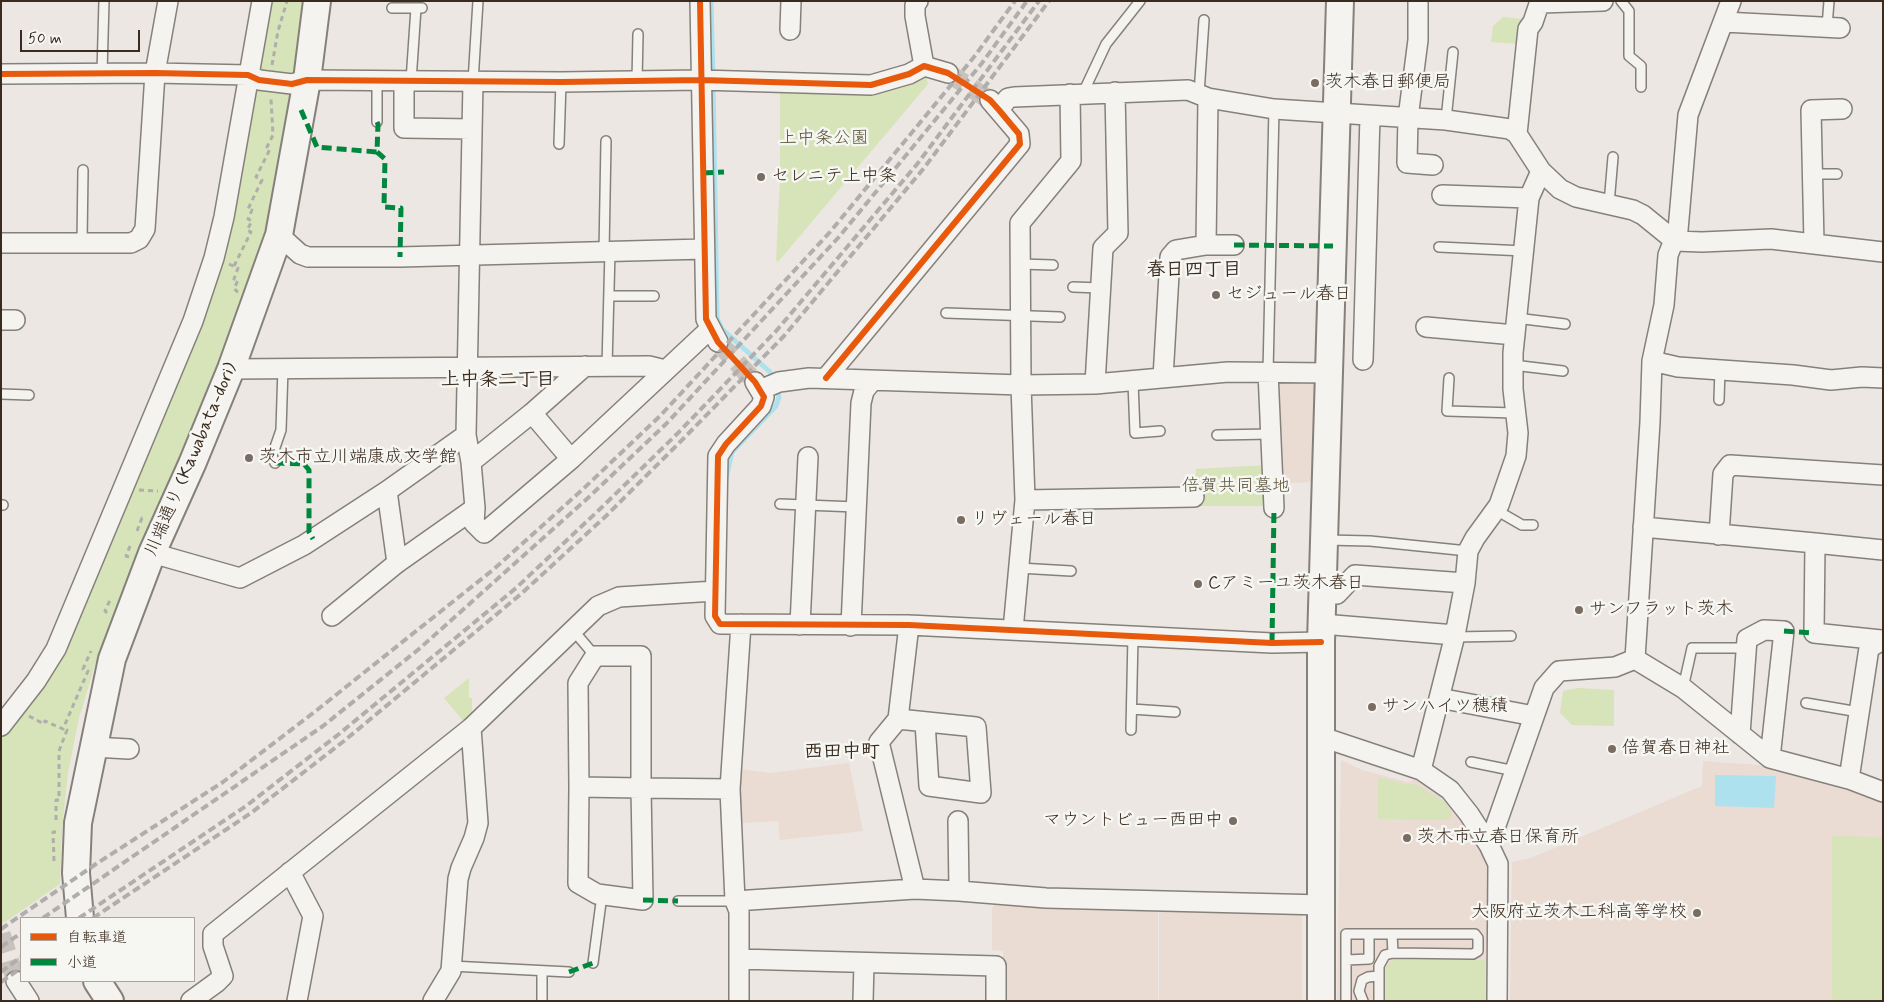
<!DOCTYPE html>
<meta charset="utf-8">
<style>
body{margin:0}
#map{position:relative;width:1884px;height:1002px;overflow:hidden;background:#ece7e2;font-family:Mynerve,"Klee One",sans-serif}
canvas{display:block}
.frame{position:absolute;inset:0;border:2px solid #3b2a1e;pointer-events:none}
.legend{position:absolute;left:20px;top:917px;width:175px;height:65px;box-sizing:border-box;background:#f6f6f2;border:1px solid #aba49d;margin:0;padding:6px 9px;list-style:none;font-size:15px;color:#3b2a1e}
.legend li{display:flex;align-items:center;gap:10px;height:25px}
.legend b{width:25px;border:1px solid #aba49d}
.scale{position:absolute;left:20px;top:30px;width:120px;height:22px;box-sizing:border-box;border:2px solid #3b2a1e;border-top:0;padding-left:6px;font-size:15px;line-height:18px;white-space:nowrap;color:#3b2a1e;-webkit-text-stroke:4px #f6f6f2;paint-order:stroke}
</style>
<div id="map">
<canvas width="1884" height="1002"></canvas>
<div class="frame"></div>
<ul class="legend">
<li><b style="height:6px;background:#e8590c"></b>自転車道</li>
<li><b style="height:6px;background:#00873e"></b>小道</li>
</ul>
<div class="scale">50 m</div>
</div>
<script>
const context = document.querySelector('canvas').getContext('2d');
context.lineJoin = 'round';
function paint(path, color) { context.fillStyle = color; context.fill(path, 'evenodd'); }
const poly = rows => new Path2D(rows.map(r => 'M' + r).join(''));
function stroke(path, color, width, dash) { context.strokeStyle = color; context.lineWidth = width; context.lineCap = dash ? 'butt' : 'round'; context.setLineDash(dash || []); context.stroke(path); }
function label(font, color, halo, rows, align = 'center') {
  context.font = font + ' Mynerve,"Klee One",sans-serif'; context.lineWidth = 5; context.setLineDash([]); context.textBaseline = 'middle'; context.strokeStyle = halo; context.fillStyle = color; for (const [text, x, y, turn = 0] of rows) {
    context.save(); context.translate(x, y); context.rotate((+turn || 0) * Math.PI / 180); context.textAlign = isNaN(turn) ? turn : align; if (halo) context.strokeText(text, 0, 0); context.fillText(text, 0, 0); context.restore();
  }
}
paint(poly([
 [1315,377,1312,482,1276,484,1277,378],
 [1341,760,1362,770,1407,782,1416,779,1447,799,1463,815,1486,859,1488,866,1488,1001,1337,1001],
 [1703,761,1758,765,1769,764,1883,799,1883,1001,1510,1001,1512,862,1531,858,1702,786],
 [849,763,863,831,780,840,778,821,738,823,739,769,770,773],
 [996,903,1158,907,1158,1001,1003,1001,1003,951,992,950,992,908],
 [1159,907,1296,909,1302,914,1302,1001,1159,1001]
]), '#eadbd3');
paint(poly([
 [269,1,309,1,279,186,251,290,95,665,79,718,68,773,62,828,60,884,2,924,1,739,10,725,171,394],
 [1503,17,1529,20,1522,44,1491,42,1493,26],
 [926,76,928,84,778,262,776,260,780,180,780,93,874,96],
 [1268,465,1270,506,1193,506,1196,469],
 [469,678,469,698,472,698,472,718,465,723,444,698],
 [1578,688,1614,690,1614,726,1572,725,1560,713,1563,691],
 [1378,777,1405,784,1415,784,1445,802,1452,814,1449,820,1378,819],
 [1832,836,1883,837,1883,1001,1832,1001],
 [1393,960,1485,960,1485,1001,1386,1001,1386,967]
]), '#d7e3b8');
paint(poly([
 [1715,775,1776,776,1774,808,1715,806]
]), '#ade1ed');
stroke(poly([
 [711,1,713,76],
 [713,84,717,318,722,329,770,372,774,380],
 [726,478,732,452,776,406,779,397,777,387]
]), '#ade1ed', 5);
stroke(poly([
 [948,73,990,100],
 [718,342,755,382],
 [1,934,16,981]
]), '#c9c1bb', 19, [19, 9]);
const lane = poly([
 [1621,1,1629,11,1629,56,1641,66,1641,87],
 [392,8,422,8],
 [1827,27,1829,1],
 [102,73,104,1],
 [411,81,416,8],
 [637,81,638,34],
 [473,82,478,1],
 [1083,93,1106,44,1140,1],
 [1199,94,1204,20],
 [1446,120,1453,52],
 [377,122,377,81],
 [559,144,561,82],
 [1813,174,1837,174],
 [1609,204,1613,157],
 [82,243,83,170],
 [1439,247,1524,251],
 [604,252,606,141],
 [1020,264,1053,265],
 [1073,287,1100,288],
 [609,296,654,296],
 [946,313,1060,317],
 [1516,318,1565,324],
 [1513,365,1563,371],
 [607,366,610,251],
 [1268,372,1274,109],
 [1449,378,1447,411,1515,413],
 [1133,382,1135,433,1160,431],
 [1,394,29,395],
 [1719,400,1720,369],
 [1217,435,1271,434],
 [275,463,272,456,281,430,283,368],
 [780,504,856,507],
 [1,505,3,505],
 [1496,510,1522,525,1533,525],
 [1326,540,1370,541,1468,551],
 [1019,568,1071,571],
 [573,630,595,656],
 [1454,637,1511,636],
 [1683,688,1692,648,1747,648],
 [1806,703,1859,712],
 [1132,709,1175,712],
 [1131,730,1133,636],
 [1471,762,1515,771],
 [678,901,735,901],
 [1392,934,1393,953],
 [1346,960,1369,959,1369,934],
 [593,963,602,895],
 [451,966,569,972],
 [542,1001,542,971],
 [1346,1001,1346,934,1475,934,1478,938,1478,951,1473,954,1393,953,1385,955,1379,966,1379,1001],
 [1363,1001,1359,991,1362,980,1368,977,1379,976]
]);
const street = poly([
 [700,1,706,319,718,342],
 [918,1,915,5,915,16,924,66],
 [1418,1,1418,40,1408,118,1407,163,1433,165],
 [1540,3,1603,1],
 [1724,22,1840,28],
 [790,30,791,1],
 [1,74,155,73,248,75,259,80,292,84,307,80,561,82,701,80,871,85,909,74,924,66,948,73],
 [404,81,404,128,472,129],
 [473,82,466,435,471,462,475,508,474,523,484,533,571,459,710,329],
 [999,110,1008,98,1014,97,1188,90,1208,98,1274,109,1446,120,1510,129,1517,134,1541,171,1560,189,1576,197,1633,210,1643,215,1675,241,1702,242,1771,239,1883,252],
 [1517,134,1528,29,1533,22,1540,1],
 [1442,195,1529,198],
 [279,235,300,254,308,257,400,257,704,249],
 [1,243,131,243,139,239,145,229,155,73,168,1],
 [1814,243,1811,110,1842,109],
 [1206,245,1234,245],
 [1,320,15,320],
 [1426,327,1515,335],
 [1363,360,1370,116],
 [1652,361,1678,367,1793,375,1831,380,1862,377,1883,378],
 [231,369,649,366,665,370],
 [1268,372,1274,508],
 [826,378,1020,144,1019,134,990,100],
 [1163,378,1170,257,1176,250,1206,245,1208,98],
 [755,382,764,397,761,406,726,444,718,456,715,616,720,624,909,625,1272,643,1321,642],
 [1095,384,1103,248,1118,233,1115,92],
 [760,390,779,382,809,378,1021,385,1095,384,1228,372,1330,373],
 [532,413,571,459],
 [471,462,532,413,585,366],
 [387,491,397,563],
 [1025,500,1194,497],
 [1643,527,1815,543,1814,633,1881,640],
 [1719,535,1723,474,1730,465,1883,475],
 [1815,543,1883,550],
 [152,553,240,578,304,545,387,491,466,435],
 [1323,594,1337,594,1355,575,1465,583],
 [332,616,397,563,475,508],
 [1322,624,1455,635],
 [800,625,808,457],
 [909,625,898,719,879,742,915,889],
 [851,626,861,403,864,391,872,381],
 [1013,630,1025,500,1021,385,1020,223,1071,161,1070,94],
 [1635,659,1650,422,1652,361,1664,305,1668,255,1678,230,1688,115,1731,1],
 [1635,659,1683,688,1770,758,1849,779,1883,792],
 [1439,698,1534,716],
 [898,719,976,727,981,793,929,786,925,722],
 [1,726,36,681,56,649,193,321,214,258,224,217,262,1],
 [1740,734,1747,639,1764,630,1784,631,1770,758],
 [1322,737,1421,770,1450,790,1469,814,1489,845,1498,864,1497,1001],
 [93,747,129,749],
 [1421,770,1455,635,1465,583,1468,551,1475,538,1499,505,1516,456,1518,433,1513,389,1513,353,1529,198,1541,171],
 [1849,779,1869,648,1883,640],
 [579,787,578,883,597,894,643,900,641,788,641,656,595,656,578,683,579,787,641,788,730,789],
 [958,821,959,891],
 [1489,845,1544,688,1559,671,1615,667,1635,659],
 [290,872,313,916,297,1001],
 [735,901,915,889,959,891,1046,898,1322,905],
 [739,959,996,966,996,1001],
 [16,981,29,1001],
 [191,1001,217,982,223,976,213,946,213,934,471,728,598,606,619,597,715,591],
 [433,1001,451,971,458,879,461,868,474,838,478,823,471,728],
 [739,1001,739,911,735,901,730,789,741,624],
 [863,1001,864,963]
]);
const secondary = poly([
 [80,918,76,873,78,823,112,659,152,553,192,464,231,369,279,235,307,80,317,1],
 [97,981,110,1001],
 [1321,1001,1321,642,1340,1]
]);
stroke(lane, '#86807b', 12);
stroke(street, '#86807b', 22);
stroke(secondary, '#86807b', 30);
stroke(poly([
 [272,65,278,31,287,1],
 [229,264,238,268,234,279,238,280,234,289,237,291,236,293],
 [234,266,251,232,247,230,252,221,248,219,252,210,248,209,262,180,256,177,270,149,267,147,273,135,271,99],
 [139,490,158,491],
 [137,531,142,518,144,519],
 [129,557,126,556,130,546],
 [107,613,105,611,111,598],
 [29,716,44,724,45,721,63,729,88,671,83,669,91,651],
 [56,820,56,800,59,800,59,751,67,730,63,729],
 [54,861,53,832,56,832,56,829]
]), '#b0aeac', 3, [5, 4]);
stroke(lane, '#f4f3f0', 9);
stroke(street, '#f4f3f0', 19);
stroke(secondary, '#f4f3f0', 26);
stroke(poly([
 [43,918,323,726,419,649,589,497,667,423,838,238,982,63,1027,1],
 [79,918,246,806,339,734,516,588,600,509,678,433,777,330,918,163,1039,1],
 [93,918,251,813,344,741,521,594,606,516,684,438,784,336,924,168,1049,1],
 [1,929,96,864,223,782,317,710,494,569,582,490,660,416,830,232,974,57,1015,1],
 [1,947,21,933],
 [1,972,21,957],
 [1,982,21,968]
]), '#b0aeac', 4, [8, 4]);
stroke(poly([
 [301,110,317,147,377,152],
 [377,122,378,124,377,152,385,159,384,207,401,208,400,257],
 [703,173,724,172],
 [1234,245,1333,246],
 [275,463,304,464,309,470,309,532,313,539],
 [1784,631,1814,633],
 [1272,643,1274,508],
 [643,900,678,901],
 [569,972,593,963]
]), '#00873e', 5, [10, 5]);
stroke(poly([
 [700,1,706,319,718,342,755,382,764,397,761,406,726,444,718,456,715,616,720,624,909,625,1272,643,1321,642],
 [1,74,155,73,248,75,259,80,292,84,307,80,561,82,701,80,871,85,909,74,924,66,948,73,990,100,999,110,1019,134,1020,144,826,378]
]), '#e8590c', 6);
for (const [x, y, r, color] of [
 [1315,83,5,"#796c63"],
 [761,177,5,"#796c63"],
 [1216,295,5,"#796c63"],
 [249,458,5,"#796c63"],
 [961,520,5,"#796c63"],
 [1198,584,5,"#796c63"],
 [1579,610,5,"#796c63"],
 [1372,707,5,"#796c63"],
 [1612,749,5,"#796c63"],
 [1233,821,5,"#796c63"],
 [1407,838,5,"#796c63"],
 [1697,913,5,"#796c63"]
]) { const dot = new Path2D(); dot.arc(x, y, r, 0, 2 * Math.PI); context.fillStyle = color; context.fill(dot); stroke(dot, '#f6f6f2', 2); }
label('18px', '#3b2a1e', '#f6f6f2', [
 ["茨木春日郵便局",1325,83],
 ["セレニテ上中条",771,177],
 ["セジュール春日",1226,295],
 ["茨木市立川端康成文学館",259,458],
 ["リヴェール春日",971,520],
 ["Cアミーユ茨木春日",1208,584],
 ["サンフラット茨木",1589,610],
 ["サンハイツ穂積",1382,707],
 ["倍賀春日神社",1622,749],
 ["マウントビュー西田中",1223,821,"right"],
 ["茨木市立春日保育所",1417,838],
 ["大阪府立茨木工科高等学校",1687,913,"right"]
], 'left');
label('18px', '#5e573c', '#f6f6f2', [
 ["上中条公園",824,139],
 ["倍賀共同墓地",1236,487]
]);
label('18px', '#3b2a1e', '#f6f6f2', [
 ["川端通り (Kawabata-dori)",192,460,-67]
]);
label('bold 19px', '#3b2a1e', '#f6f6f2', [
 ["春日四丁目",1194,271],
 ["上中条二丁目",498,381],
 ["西田中町",842,753]
]);
</script>
